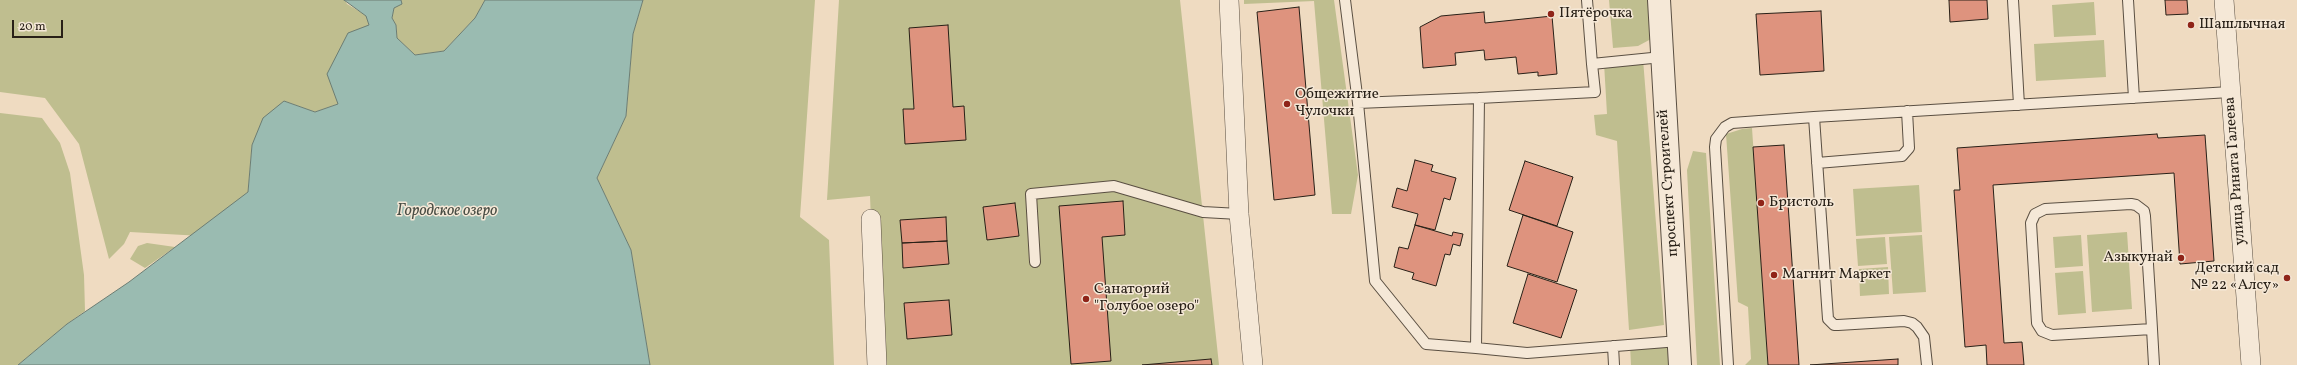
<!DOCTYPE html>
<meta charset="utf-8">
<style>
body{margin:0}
#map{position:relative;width:2297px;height:365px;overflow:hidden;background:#efdbc1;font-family:Vollkorn,serif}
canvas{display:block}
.scale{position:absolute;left:12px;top:20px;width:51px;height:18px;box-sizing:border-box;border:2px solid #282017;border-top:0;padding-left:5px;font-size:12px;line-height:14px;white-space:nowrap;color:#282017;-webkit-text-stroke:3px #f5e8d7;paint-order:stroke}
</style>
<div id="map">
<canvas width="2297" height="365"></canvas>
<div class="scale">20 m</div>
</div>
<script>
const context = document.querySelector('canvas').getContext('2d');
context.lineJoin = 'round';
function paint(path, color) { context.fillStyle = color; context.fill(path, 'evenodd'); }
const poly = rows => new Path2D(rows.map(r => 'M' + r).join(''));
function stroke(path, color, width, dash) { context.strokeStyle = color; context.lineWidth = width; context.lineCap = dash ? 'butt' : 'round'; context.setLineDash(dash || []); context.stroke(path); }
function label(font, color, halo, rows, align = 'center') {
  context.font = font + ' Vollkorn,serif'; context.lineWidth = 3; context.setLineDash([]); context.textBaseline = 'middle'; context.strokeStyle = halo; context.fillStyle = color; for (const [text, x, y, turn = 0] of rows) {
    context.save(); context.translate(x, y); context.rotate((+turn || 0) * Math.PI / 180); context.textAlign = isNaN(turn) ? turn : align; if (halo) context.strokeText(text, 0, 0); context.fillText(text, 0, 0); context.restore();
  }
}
paint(poly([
 [0,0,345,0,347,4,367,16,369,26,338,104,315,112,284,101,252,145,248,192,202,236,130,232,124,244,109,259,79,144,45,98,0,92],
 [401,0,485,0,475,18,444,51,415,55,397,38,396,25,392,18,394,7,402,4],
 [643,0,815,0,800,217,829,240,834,365,650,365,631,250,597,178,626,116,633,34],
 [839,0,1180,0,1219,365,877,365,870,196,827,200],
 [1244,0,1334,0,1358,175,1351,214,1332,214,1314,1,1244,4],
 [1609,0,1650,0,1651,39,1638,46,1613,48],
 [2094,2,2096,35,2054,37,2052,5],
 [2104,40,2106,77,2036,81,2034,44],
 [1643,59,1664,325,1629,330,1617,141,1596,135,1594,115,1607,114,1604,63],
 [0,113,42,118,60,143,70,173,84,275,85,311,67,324,18,365,0,365],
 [1752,128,1768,365,1745,365,1751,359,1748,307,1738,302,1726,134,1742,129],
 [1693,151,1706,153,1720,365,1697,365,1687,170],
 [1919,185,1922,232,1856,236,1853,189],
 [2127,232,2132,309,2092,312,2087,235],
 [1922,235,1926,292,1893,294,1889,237],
 [2081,235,2083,266,2055,268,2053,237],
 [1885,237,1887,264,1858,266,1856,239],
 [147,243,175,247,145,268,130,259,138,246],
 [1888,267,1889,294,1860,296,1859,269],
 [2083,271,2086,313,2058,315,2055,273],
 [1667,342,1669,365,1631,365,1630,345]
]), '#bfbe8f');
const water = poly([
 [344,0,401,0,402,4,394,8,392,18,396,25,397,38,415,55,444,51,475,18,485,0,643,0,633,34,626,116,597,178,631,250,650,365,18,365,67,324,129,282,248,192,252,145,263,118,284,101,315,112,338,104,327,74,348,33,369,25,366,16,344,0]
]);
paint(water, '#9abbb1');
stroke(water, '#6c7d73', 1);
const building = poly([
 [1949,0,1987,0,1988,19,1950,22,1949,0],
 [2165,0,2187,0,2188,14,2166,15,2165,0],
 [1299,7,1315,195,1274,200,1257,12,1299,7],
 [1821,11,1824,71,1760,75,1756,14,1821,11],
 [1484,12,1485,23,1552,16,1557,74,1538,76,1538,72,1518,74,1516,57,1485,60,1484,50,1455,53,1456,65,1423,68,1420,27,1441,16,1484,12],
 [948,25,953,107,964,106,966,140,905,144,903,109,914,109,909,28,948,25],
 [2157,134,2158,138,2205,135,2214,261,2180,264,2174,173,1993,185,2004,343,2022,342,2024,365,1987,365,1986,345,1965,347,1954,190,1960,190,1957,148,2157,134],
 [1784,145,1799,365,1768,365,1753,147,1784,145],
 [1415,160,1433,165,1431,171,1456,178,1450,200,1444,198,1435,230,1415,225,1418,214,1392,207,1397,188,1407,191,1415,160],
 [1525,161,1573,177,1557,226,1509,210,1525,161],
 [1123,201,1125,235,1102,237,1111,361,1071,364,1059,206,1123,201],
 [1015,203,1019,236,987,240,983,207,1015,203],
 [1523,215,1573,232,1557,282,1507,266,1523,215],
 [946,217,947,241,902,243,900,220,946,217],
 [1415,225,1452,236,1453,232,1463,234,1460,246,1453,244,1450,255,1445,254,1436,286,1412,279,1414,273,1394,267,1399,247,1408,249,1415,225],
 [947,241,949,264,903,268,902,243,947,241],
 [1528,274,1577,290,1561,338,1513,323,1528,274],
 [949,300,952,335,907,339,904,303,949,300],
 [1211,359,1212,365,1142,365,1211,359],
 [1898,359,1898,365,1810,365,1824,364,1898,359]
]);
paint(building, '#de937e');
stroke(building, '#282017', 1);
const service = poly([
 [1345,0,1358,103],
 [1587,0,1592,64],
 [2013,0,2019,105],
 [2128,0,2134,98],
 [1662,57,1592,64,1595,92,1479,98,1476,348,1527,353,1679,341],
 [1814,117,2230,92],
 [1817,163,1902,156,1909,148,1907,111],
 [1035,262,1031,194,1114,186,1203,212,1239,214],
 [2152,329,2052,335,2042,331,2037,323,2031,223,2035,214,2045,209,2131,204,2136,205,2144,211,2145,216,2151,312,2152,329,2154,365],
 [1613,346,1614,365],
 [1476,348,1426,344,1375,281,1358,103,1479,98],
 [1728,365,1715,147,1716,139,1725,127,1732,123,1814,117,1828,319,1834,325,1838,325,1904,321,1912,323,1917,327,1924,337,1927,365]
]);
const minor = poly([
 [1229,0,1239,214,1253,365],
 [2224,0,2251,365],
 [871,219,877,365]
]);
const tertiary = poly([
 [1659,0,1680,365]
]);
stroke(service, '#5a4f42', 12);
stroke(minor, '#5a4f42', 20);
stroke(tertiary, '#5a4f42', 24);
stroke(service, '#f5e8d7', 10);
stroke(minor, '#f5e8d7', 19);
stroke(tertiary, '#f5e8d7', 22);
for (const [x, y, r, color] of [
 [1551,14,4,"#8f2418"],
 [2191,25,4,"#8f2418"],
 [1287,104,4,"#8f2418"],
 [1761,203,4,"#8f2418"],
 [2181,258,4,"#8f2418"],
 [1774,275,4,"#8f2418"],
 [2287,278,4,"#8f2418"],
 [1086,299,4,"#8f2418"]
]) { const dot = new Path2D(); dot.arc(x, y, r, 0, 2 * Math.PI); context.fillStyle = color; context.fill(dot); stroke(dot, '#f5e8d7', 1.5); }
label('15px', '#282017', '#f5e8d7', [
 ["Пятёрочка",1559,14],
 ["Шашлычная",2199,25],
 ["Общежитие",1295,95],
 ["Чулочки",1295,112],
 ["Бристоль",1769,203],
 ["Азыкунай",2173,258,"right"],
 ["Детский сад",2279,269,"right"],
 ["№ 22 «Алсу»",2279,286,"right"],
 ["Магнит Маркет",1782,275],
 ["Санаторий",1094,290],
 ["\"Голубое озеро\"",1094,307]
], 'left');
label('15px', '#282017', '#f5e8d7', [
 ["улица Рината Галеева",2236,171,-94],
 ["проспект Строителей",1669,183,-94]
]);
label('italic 16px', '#4a4e45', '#f5e8d7', [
 ["Городское озеро",447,212]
]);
</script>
